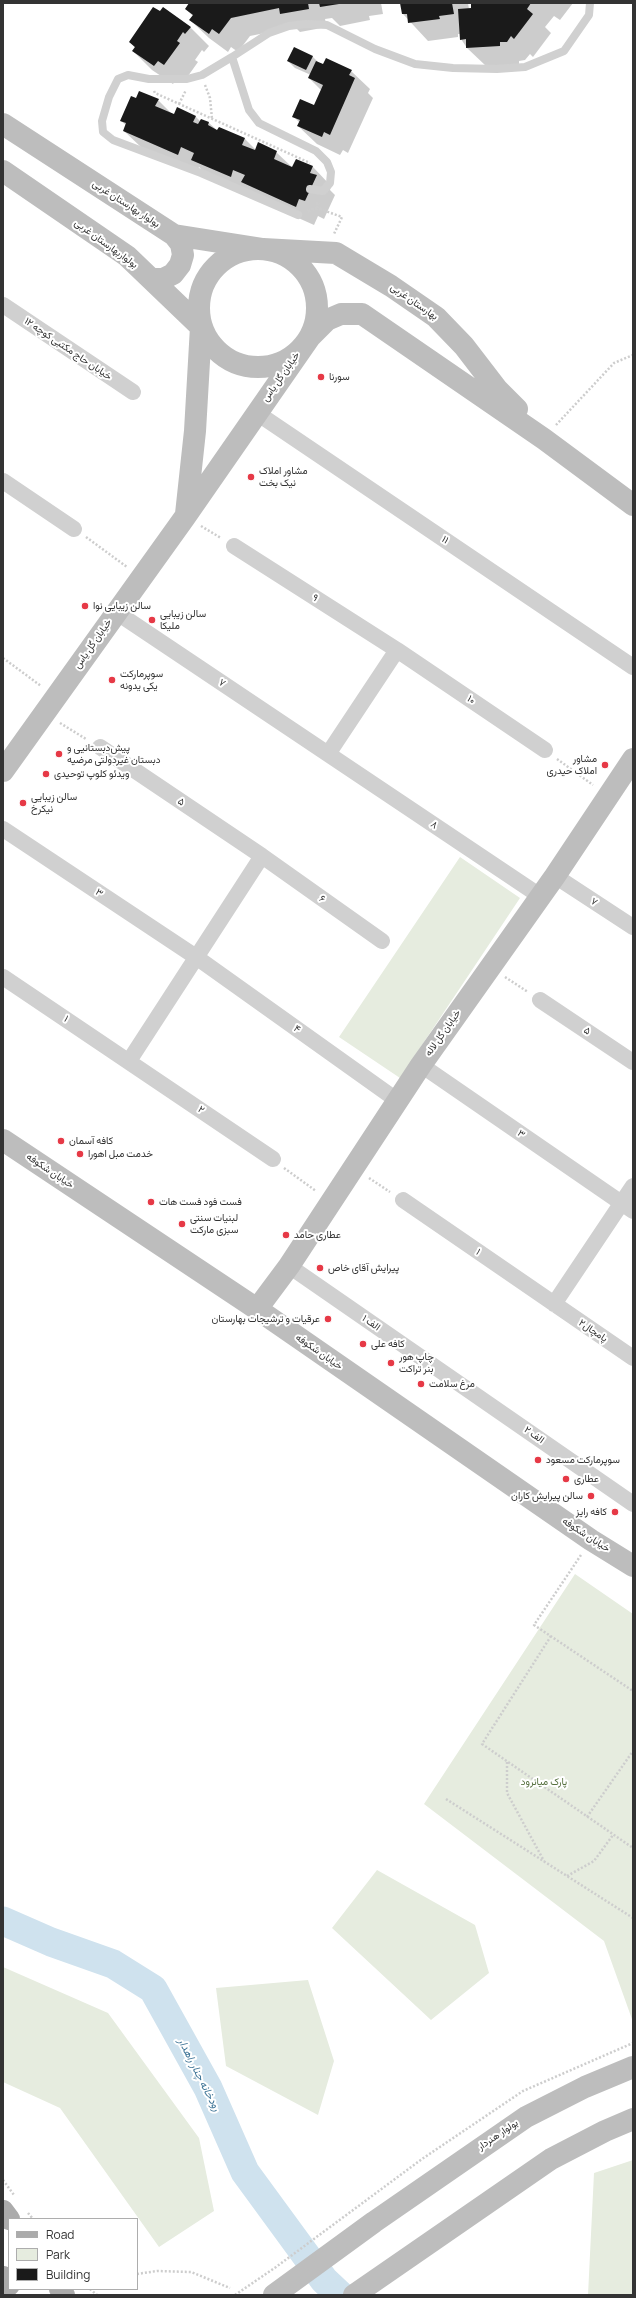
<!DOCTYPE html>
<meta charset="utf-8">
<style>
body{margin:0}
#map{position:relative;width:636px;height:2298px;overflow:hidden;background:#fff;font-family:Manrope,sans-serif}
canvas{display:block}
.frame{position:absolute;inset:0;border:4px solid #333;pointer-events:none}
.legend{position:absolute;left:8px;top:2218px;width:130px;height:72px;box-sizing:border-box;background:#fff;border:1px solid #adadad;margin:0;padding:5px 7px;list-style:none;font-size:12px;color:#333}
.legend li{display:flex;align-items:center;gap:8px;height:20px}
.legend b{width:20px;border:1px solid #adadad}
</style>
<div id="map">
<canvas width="636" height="2298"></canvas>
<div class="frame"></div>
<ul class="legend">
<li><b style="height:5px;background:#ababab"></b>Road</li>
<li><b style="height:11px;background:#e6ecdf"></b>Park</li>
<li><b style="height:11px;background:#1a1a1a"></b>Building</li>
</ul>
</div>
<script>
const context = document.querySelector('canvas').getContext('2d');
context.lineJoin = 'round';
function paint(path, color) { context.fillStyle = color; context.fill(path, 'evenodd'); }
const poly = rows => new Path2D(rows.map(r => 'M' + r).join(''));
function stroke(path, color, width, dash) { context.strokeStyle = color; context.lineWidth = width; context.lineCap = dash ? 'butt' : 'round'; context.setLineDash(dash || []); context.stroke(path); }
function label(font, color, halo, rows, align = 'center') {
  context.font = font + ' Manrope,Vazirmatn,sans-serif'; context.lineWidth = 4; context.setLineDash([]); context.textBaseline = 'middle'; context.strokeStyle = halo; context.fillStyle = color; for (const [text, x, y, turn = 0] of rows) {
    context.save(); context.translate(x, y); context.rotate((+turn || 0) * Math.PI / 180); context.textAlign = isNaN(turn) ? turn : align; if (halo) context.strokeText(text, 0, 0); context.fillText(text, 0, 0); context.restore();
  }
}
paint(poly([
 [460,857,520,898,400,1078,339,1037],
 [575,1574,633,1614,633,2022,604,1941,424,1804],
 [377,1870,475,1925,489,1973,431,2020,332,1928],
 [3,1967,108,2013,199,2138,214,2211,159,2247,60,2108,3,2082],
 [308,1980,334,2061,318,2115,226,2066,216,1988],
 [633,2160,633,2295,588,2295,594,2173]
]), '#e6ecdf');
paint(poly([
 [191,3,381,3,383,14,369,16,370,20,340,26,332,18,325,19,327,27,300,32,295,27,250,36,238,52,231,47,228,52,209,38,190,20,193,16,186,9],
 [401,3,468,3,469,9,490,3,573,3,560,20,554,16,545,27,551,33,533,57,530,54,525,60,519,61,519,65,486,66,467,48,461,39,460,34,458,34,458,37,428,41,403,14],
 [163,8,191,28,209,46,204,52,202,50,195,60,198,62,183,83,177,78,173,84,152,70,133,51,135,48,130,42],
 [312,56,319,63,351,71,370,89,368,93,373,98,348,153,343,150,340,155,317,144,298,126,300,123,293,116,314,106,322,91,309,78,311,75,295,68,288,61],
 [158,100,174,116,178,109,196,117,200,121,209,123,218,131,219,128,245,139,256,150,276,152,293,168,296,160,313,167,331,186,330,190,335,195,324,219,318,216,314,225,211,179,199,167,197,173,143,149,124,131,127,126,121,121]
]), '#0003');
stroke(poly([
 [3,1921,51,1942,113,1964,153,1989,208,2088,245,2172,324,2280,340,2295]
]), '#cfe2ee', 29);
paint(poly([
 [189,3,308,3,309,9,280,14,279,8,231,18,219,34,212,29,209,34,189,20,193,15,185,9],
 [319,3,339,3,339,4,320,7],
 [400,3,452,3,454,14,439,16,440,19,408,23,407,14,402,14],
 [531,3,527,9,533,14,514,39,511,36,507,42,500,42,500,46,466,48,466,39,460,40,458,9,471,8,471,4],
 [153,7,160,11,163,7,191,27,185,34,183,32,177,41,180,43,164,65,158,61,154,66,132,51,135,47,129,42],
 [294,47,313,56,306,70,287,61],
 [326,58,352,70,349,75,355,78,330,135,324,132,322,137,297,126,300,120,292,117,300,99,314,105,323,85,308,78,316,61,323,64],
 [139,91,159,99,155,106,174,114,177,107,196,116,193,122,198,124,201,119,209,122,208,125,217,130,219,127,245,138,242,145,255,150,258,142,277,151,274,159,292,167,296,159,313,166,310,173,317,175,305,201,299,199,296,207,241,182,245,175,233,170,231,177,191,160,194,153,181,147,178,155,123,131,126,123,120,121,131,96,136,98]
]), '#1a1a1a');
stroke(poly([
 [205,85,210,98,212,119],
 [154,91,155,93,310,163],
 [179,104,186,90],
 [318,203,317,208,342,217,334,234],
 [308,211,317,208],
 [556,425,614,363,633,355],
 [201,526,221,538],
 [86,537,127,567],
 [3,658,41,686],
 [60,723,86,739],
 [557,759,593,785],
 [505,977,528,992],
 [284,1168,316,1191],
 [369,1178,390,1192],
 [581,1555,534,1625,633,1691],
 [551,1636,482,1744,633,1848],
 [507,1762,507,1793,544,1861],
 [446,1799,633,1918],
 [587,1817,633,1751],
 [567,1876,594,1861,613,1835],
 [3,2180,14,2195],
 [28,2213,33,2219],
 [137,2274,157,2271,191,2272,230,2288],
 [90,2289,97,2295],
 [235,2295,276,2267,422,2159,523,2091,633,2043]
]), '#cdcdcd', 2.5, [2, 2]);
stroke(poly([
 [232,57,202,75,187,79,149,79,128,75,118,79,109,97,102,121,103,132,113,140,201,173,298,215],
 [310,189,323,191,330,183,331,172,327,162,316,151,259,123,249,110,232,57,269,33,289,26,306,24,327,25,375,49,415,64,453,68,497,69,525,67,564,51,589,15,590,3]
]), '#d0d0d0', 8);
stroke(poly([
 [3,305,133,392],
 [257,413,633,667],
 [3,481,74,529],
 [234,546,397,650,545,750],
 [116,612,540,896],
 [100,747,262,856,382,941],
 [328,754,397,650],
 [3,829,196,957,398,1101],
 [555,876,633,927],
 [3,977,273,1159],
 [540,1000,633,1062],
 [129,1061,262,856],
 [421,1065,633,1211],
 [403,1200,633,1358],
 [289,1266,633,1504],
 [554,1304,633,1186]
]), '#d0d0d0', 16);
stroke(poly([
 [3,124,174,235,263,249,336,253,391,286,436,317,464,346,497,389,517,409],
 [3,171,127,256,201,327,195,431,186,514],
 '199 308a59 59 0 1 1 118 0a59 59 0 1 1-118 0Z',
 [152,279,163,279,173,274,180,265,183,255,181,244,174,235],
 [3,771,185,517,310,337,327,320,341,314,362,314,544,439,633,505],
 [3,1140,257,1309,591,1540,633,1566],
 [257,1309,289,1266,421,1065,555,876,633,759],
 [274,2295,374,2222,526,2117,585,2087,633,2067],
 [354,2295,551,2159,605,2131,633,2119]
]), '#bdbdbd', 22);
stroke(poly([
 [3,2211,9,2219],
 [3,2277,9,2285],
 [60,2289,64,2295]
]), '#ababab', 22);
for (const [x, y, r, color] of [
 [321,377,4,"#e63946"],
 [251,477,4,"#e63946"],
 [85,606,4,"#e63946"],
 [152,620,4,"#e63946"],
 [112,680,4,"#e63946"],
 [59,754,4,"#e63946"],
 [605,765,4,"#e63946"],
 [46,774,4,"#e63946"],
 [23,803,4,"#e63946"],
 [61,1141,4,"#e63946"],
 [80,1154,4,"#e63946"],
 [151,1202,4,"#e63946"],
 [182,1224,4,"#e63946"],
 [286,1235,4,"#e63946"],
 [320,1268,4,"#e63946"],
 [328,1319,4,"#e63946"],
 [363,1344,4,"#e63946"],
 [391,1363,4,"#e63946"],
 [421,1384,4,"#e63946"],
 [538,1460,4,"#e63946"],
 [566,1479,4,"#e63946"],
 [591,1496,4,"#e63946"],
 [615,1512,4,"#e63946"]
]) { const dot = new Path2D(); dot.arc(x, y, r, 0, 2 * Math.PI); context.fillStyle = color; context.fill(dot); stroke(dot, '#fff', 1.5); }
label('10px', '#333', '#fff', [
 ["بولوار بهارستان غربی",126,204,33],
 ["بولواربهارستان غربی",106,244,36],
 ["بهارستان غربی",414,302,35],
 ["خیابان حاج مکتبی کوچه ۱۲",68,349,34],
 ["خیابان گل یاس",281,377,-55],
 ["۱۱",445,540,34],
 ["۹",315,598,33],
 ["خیابان گل یاس",93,644,-55],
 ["۷",222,683,34],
 ["۱۰",471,700,34],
 ["۵",181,802,34],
 ["۸",434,825,34],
 ["۳",99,893,34],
 ["۶",322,899,35],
 ["۷",594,902,33],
 ["۱",66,1019,34],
 ["۴",297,1029,35],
 ["۵",587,1031,34],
 ["خیابان گل لاله",443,1033,-55],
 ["۲",201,1110,34],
 ["۳",521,1134,35],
 ["خیابان شکوفه",50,1171,34],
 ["۱",478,1252,35],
 ["۱ الف",371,1323,35],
 ["پامچال۲",593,1331,34],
 ["خیابان شکوفه",319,1352,35],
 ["۲ الف",534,1435,35],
 ["خیابان شکوفه",586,1535,33],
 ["بولوار هنردار",498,2135,-34]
]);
label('10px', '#333', '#fff', [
 ["سورنا",329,377],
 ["مشاور املاک",259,471],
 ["نیک بخت",259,483],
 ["سالن زیبایی نوا",93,606],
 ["سالن زیبایی",160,614],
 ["ملیکا",160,626],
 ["سوپرمارکت",120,674],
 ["یکی یدونه",120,686],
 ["پیش‌دبستانیی و",67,748],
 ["دبستان غیردولتی مرضیه",67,760],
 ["مشاور",597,759,"right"],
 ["املاک حیدری",597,771,"right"],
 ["ویدئو کلوپ توحیدی",54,774],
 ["سالن زیبایی",31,797],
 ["نیکرخ",31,809],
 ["کافه آسمان",69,1141],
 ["خدمت مبل اهورا",88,1154],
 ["فست فود فست هات",159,1202],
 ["لبنیات سنتی",190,1218],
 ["سبزی مارکت",190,1230],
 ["عطاری حامد",294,1235],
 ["پیرایش آقای خاص",328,1268],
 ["عرقیات و ترشیجات بهارستان",320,1319,"right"],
 ["کافه علی",371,1344],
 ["چاپ هور",399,1357],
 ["بنر تراکت",399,1369],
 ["مرغ سلامت",429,1384],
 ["سوپرمارکت مسعود",546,1460],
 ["عطاری",574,1479],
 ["سالن پیرایش کاران",583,1496,"right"],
 ["کافه رایز",607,1512,"right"]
], 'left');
label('10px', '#56703f', '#fff', [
 ["پارک میانرود",544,1782]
]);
label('italic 11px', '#3f7597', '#fff', [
 ["رودخانه چنار راهدار",199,2075,63]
]);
</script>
